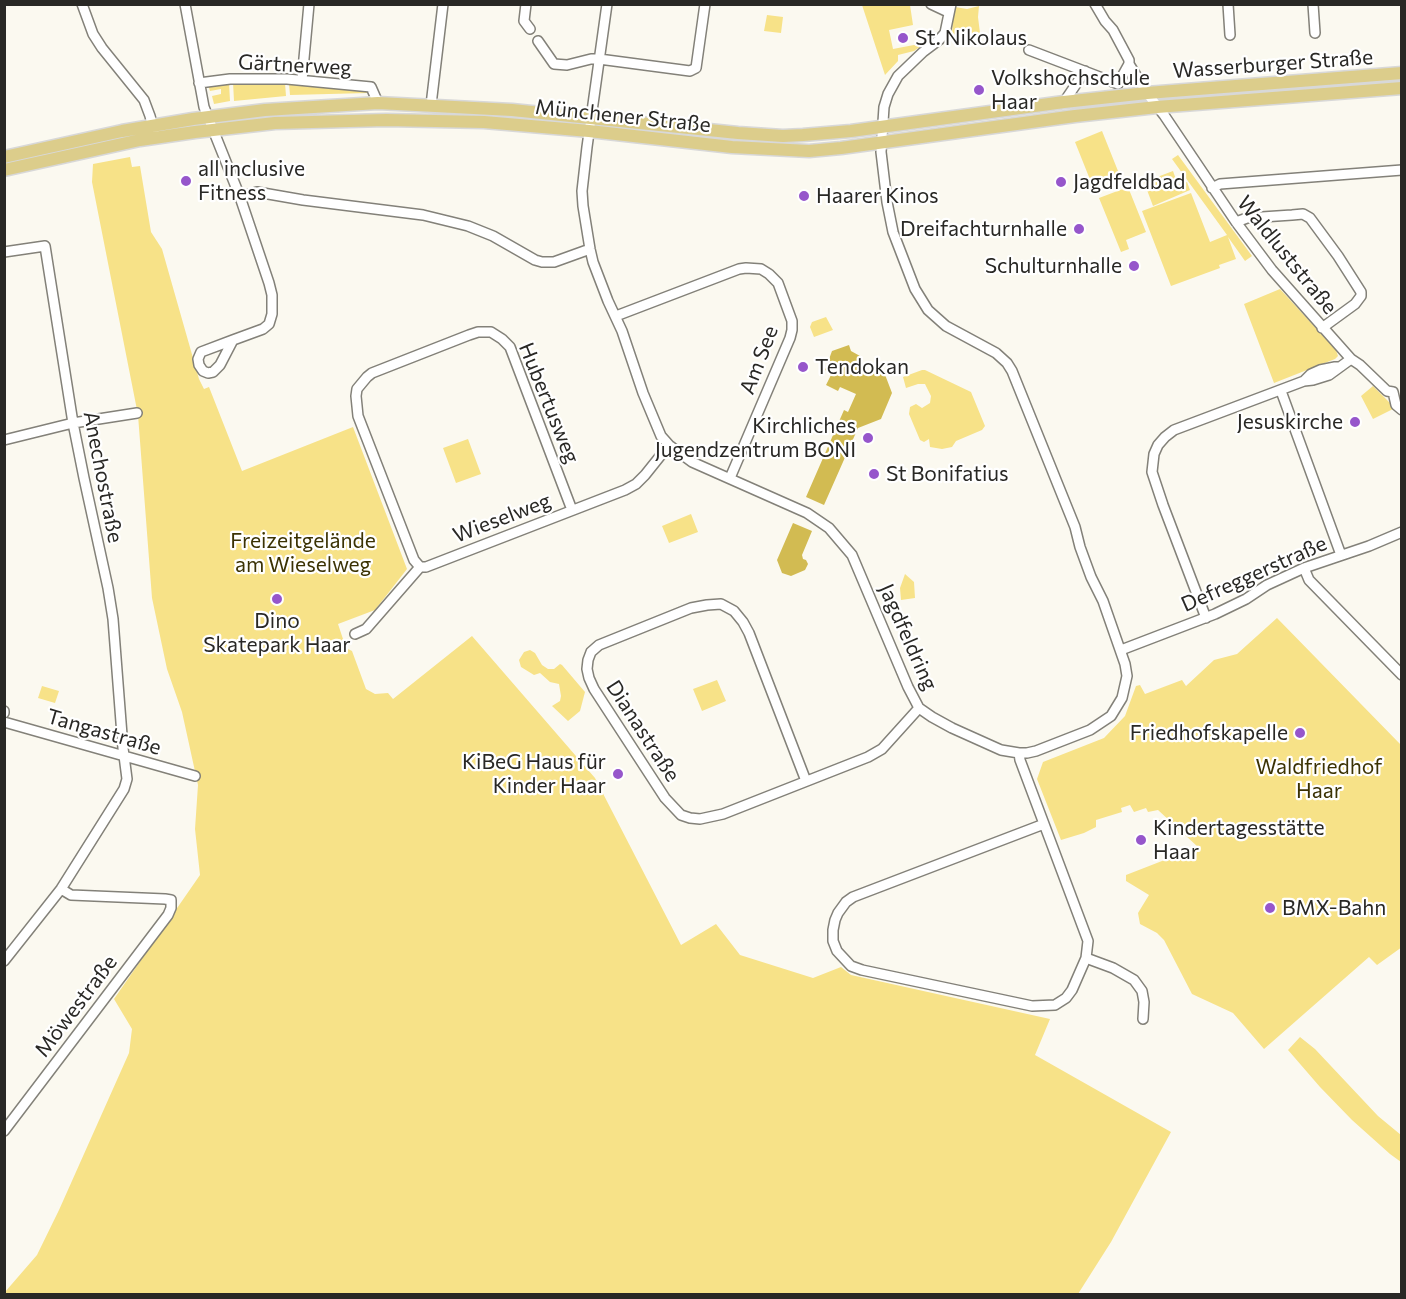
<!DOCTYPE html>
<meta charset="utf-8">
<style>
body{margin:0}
#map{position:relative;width:1406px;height:1299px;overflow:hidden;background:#fbf9f0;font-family:Commissioner,sans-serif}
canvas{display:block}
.frame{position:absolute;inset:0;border:6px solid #292825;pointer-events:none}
</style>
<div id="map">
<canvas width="1406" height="1299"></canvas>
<div class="frame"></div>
</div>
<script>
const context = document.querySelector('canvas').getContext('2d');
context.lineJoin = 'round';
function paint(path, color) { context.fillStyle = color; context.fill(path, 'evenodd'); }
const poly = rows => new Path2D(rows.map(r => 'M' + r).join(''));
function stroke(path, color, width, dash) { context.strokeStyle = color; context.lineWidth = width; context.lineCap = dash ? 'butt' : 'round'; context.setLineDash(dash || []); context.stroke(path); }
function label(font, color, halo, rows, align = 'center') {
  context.font = font + ' Commissioner,sans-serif'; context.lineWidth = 4.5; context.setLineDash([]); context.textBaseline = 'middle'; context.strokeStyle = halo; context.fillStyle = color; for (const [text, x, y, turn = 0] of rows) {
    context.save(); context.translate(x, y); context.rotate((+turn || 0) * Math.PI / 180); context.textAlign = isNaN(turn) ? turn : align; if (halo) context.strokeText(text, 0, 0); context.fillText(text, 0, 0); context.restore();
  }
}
paint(poly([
 [862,5,910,5,913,25,889,30,893,49,919,44,921,46,914,51,898,55,898,61,885,75],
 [979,6,978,17,980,33,960,39,952,36,953,14,955,7,967,9],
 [767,15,783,17,781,33,764,31],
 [233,82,285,83,286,96,234,101],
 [229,83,230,101,214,104,212,96,221,94,221,89,210,91,208,85],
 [289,84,362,89,367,91,368,93,290,95],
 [1102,131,1120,176,1093,187,1075,142],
 [1178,155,1252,256,1245,261,1228,237,1236,259,1219,265,1220,268,1171,286,1142,211,1191,193,1210,242,1227,235,1172,159],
 [130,157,132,167,140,166,151,232,162,249,199,379,204,389,209,387,242,471,353,427,407,569,375,610,338,624,345,645,348,649,352,651,366,689,375,694,388,693,393,699,472,636,595,778,681,945,716,924,740,955,813,978,841,967,851,975,1050,1019,1035,1055,1171,1132,1111,1242,1078,1294,5,1294,5,1292,37,1255,59,1210,129,1053,132,1029,114,999,200,875,195,829,198,785,182,712,167,669,152,598,138,415,92,182,93,164],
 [1173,171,1178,185,1187,182,1190,190,1153,206,1144,182],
 [1128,187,1146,232,1126,240,1129,249,1121,252,1099,198],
 [1280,289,1336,350,1338,356,1335,359,1274,383,1244,304],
 [826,317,833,330,814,337,810,327,812,322],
 [922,370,925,370,971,392,985,426,982,430,956,441,952,447,942,449,930,447,929,439,924,442,920,440,909,414,910,407,916,404,922,408,930,403,931,396,925,384,918,384,906,388,903,377],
 [1373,386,1395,408,1373,419,1361,396],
 [468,439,481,474,456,483,443,448],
 [691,514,698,532,669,543,662,526],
 [905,574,914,582,915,598,901,600,900,588],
 [1277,618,1401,745,1402,947,1377,965,1369,957,1264,1049,1233,1013,1192,994,1164,940,1157,933,1140,924,1138,913,1149,895,1126,881,1126,875,1198,847,1158,810,1148,812,1146,808,1134,812,1130,805,1121,808,1122,812,1096,820,1096,827,1084,833,1061,840,1037,779,1043,762,1104,738,1125,716,1136,686,1140,685,1145,694,1182,680,1186,686,1214,660,1237,654],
 [530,650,535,653,542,665,548,669,554,669,560,664,562,665,585,692,580,711,568,721,552,706,560,701,561,696,559,684,550,682,540,673,534,675,521,667,519,660,524,652],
 [717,680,726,701,702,711,693,689],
 [42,686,59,691,55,703,38,698],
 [1300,1037,1315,1049,1378,1116,1401,1135,1401,1162,1390,1154,1352,1120,1320,1087,1288,1050]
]), '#f7e288');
paint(poly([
 [849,345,851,351,860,356,866,373,884,372,892,393,881,419,858,428,824,505,806,497,844,410,848,412,856,394,840,387,838,391,826,385,832,373,825,370,832,351],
 [793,523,812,531,802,555,803,559,806,560,808,564,805,570,791,576,782,573,777,560]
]), '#d2bb52');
const minor = poly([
 [82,4,93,34,102,48,144,100,150,116,154,131],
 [185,4,204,107,240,197,269,283,272,295,272,314,269,324,263,329,233,340,201,352,198,359,199,365,203,371,208,373,213,372,220,365,233,340],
 [526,4,524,21,530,29],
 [607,4,587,147,582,191,583,206,590,249,593,262,608,301,622,331,643,393,661,436,669,445,692,462,807,513,829,528,852,555,908,687,919,708,932,717,952,728,1001,750,1019,753,1027,753,1036,751,1090,730,1111,716,1122,698,1127,676,1125,664,1103,601,1091,577,1080,547,1075,527,1012,371,1007,363,996,353,946,326,928,310,915,289,893,232,887,202,881,152,884,107,888,94,898,76,923,52,939,40,945,33,951,4],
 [931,4,948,12],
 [1095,4,1105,21,1113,30,1129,60,1129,64,1147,93,1164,115,1236,222,1272,270,1351,359,1360,365,1387,391,1393,392,1396,405,1402,410],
 [1228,4,1230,35],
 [1313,4,1315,33],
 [538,41,554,64,567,65,591,59,599,59,690,71,696,68,705,4],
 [1029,50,1118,84],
 [302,80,309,4],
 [199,83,230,79,287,79,371,87,378,103],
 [1118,84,1129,64],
 [1064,102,1085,71],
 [431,105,443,4],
 [1212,188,1220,184,1402,170],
 [240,197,257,192,303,200,423,215,468,226,493,236,535,260,542,262,554,262,590,249],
 [1236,222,1247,218,1292,215,1303,214,1310,218,1338,256,1361,292,1361,296,1355,304,1322,328],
 [4,252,45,246,73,423,84,478,108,588,113,619,123,748,127,779,124,789,61,889,4,961],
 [616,316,739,269,746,268,761,269,769,274,778,283,792,321,792,330,790,338,730,478],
 [1304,381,1311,374,1320,370,1335,367,1340,367],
 [1281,391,1341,555],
 [4,440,73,423,137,413],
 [420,567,414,560,358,416,356,396,357,389,367,377,372,373,469,335,478,332,491,332,502,339,510,347,572,510],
 [1304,568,1309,580,1402,675],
 [1206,618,1163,505,1152,472,1154,454,1158,445,1165,437,1174,430,1304,381,1313,380,1329,375,1351,359],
 [355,634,366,629,420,567,426,567,625,490,636,484,645,475,669,445],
 [1121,650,1215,614,1246,599,1267,585,1304,568,1369,546,1402,532],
 [4,711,4,713],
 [4,722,195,776],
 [1019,753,1020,760,1088,941,1086,958,1072,990,1066,998,1055,1005,1032,1006,862,970,851,966,837,951,833,941,833,930,835,920,838,913,846,902,853,897,1044,824],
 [806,781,749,633,743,622,734,611,721,604,707,605,691,608,599,645,591,652,588,660,587,669,589,678,594,689,665,798,681,815,690,818,700,819,723,814,868,757,882,749,919,708],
 [1086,958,1113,968,1134,980,1142,991,1144,1002,1143,1019],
 [4,1131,168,915,171,908,171,900,165,899,71,895,61,889]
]);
const major = poly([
 [4,157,122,131,193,119,265,110,378,103,512,110,738,133,783,136,803,135,851,131,1064,102,1147,93,1402,73],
 [4,170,140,140,195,132,275,123,386,120,484,122,589,131,732,147,809,151,841,148,1075,116,1157,107,1402,88]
]);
stroke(minor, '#838179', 12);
stroke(major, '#d8d8d8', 15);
stroke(minor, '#fff', 9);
stroke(major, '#dccd8b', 12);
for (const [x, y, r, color] of [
 [903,38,6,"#9656cb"],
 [979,90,6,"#9656cb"],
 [186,181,6,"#9656cb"],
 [1061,182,6,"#9656cb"],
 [804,196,6,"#9656cb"],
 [1079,229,6,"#9656cb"],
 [1134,266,6,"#9656cb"],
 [803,367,6,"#9656cb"],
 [1355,422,6,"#9656cb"],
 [868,438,6,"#9656cb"],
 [874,474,6,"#9656cb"],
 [277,599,6,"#9656cb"],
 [1300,733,6,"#9656cb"],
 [618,774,6,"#9656cb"],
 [1141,840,6,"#9656cb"],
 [1270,908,6,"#9656cb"]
]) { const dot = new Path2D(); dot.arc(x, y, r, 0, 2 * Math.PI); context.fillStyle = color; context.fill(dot); stroke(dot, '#fff', 2); }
label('21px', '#292825', '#fff', [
 ["St. Nikolaus",915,38],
 ["Volkshochschule",991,78],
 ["Haar",991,102],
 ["all inclusive",198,169],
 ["Fitness",198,193],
 ["Jagdfeldbad",1073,182],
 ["Haarer Kinos",816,196],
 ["Dreifachturnhalle",1067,229,"right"],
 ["Schulturnhalle",1122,266,"right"],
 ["Tendokan",815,367],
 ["Jesuskirche",1343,422,"right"],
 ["Kirchliches",856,426,"right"],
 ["Jugendzentrum BONI",856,450,"right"],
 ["St Bonifatius",886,474],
 ["Dino",277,621,"center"],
 ["Skatepark Haar",277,645,"center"],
 ["Friedhofskapelle",1288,733,"right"],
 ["KiBeG Haus für",606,762,"right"],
 ["Kinder Haar",606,786,"right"],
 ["Kindertagesstätte",1153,828],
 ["Haar",1153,852],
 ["BMX-Bahn",1282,908]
], 'left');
label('21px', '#292825', '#fff', [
 ["Wasserburger Straße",1273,64,-4],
 ["Gärtnerweg",295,65,3],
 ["Münchener Straße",623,116,6],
 ["Waldluststraße",1287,255,51],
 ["Am See",759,360,-69],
 ["Hubertusweg",549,403,68],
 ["Anechostraße",103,477,79],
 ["Wieselweg",502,518,-21],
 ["Defreggerstraße",1254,574,-24],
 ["Jagdfeldring",908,637,66],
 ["Dianastraße",643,731,57],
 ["Tangastraße",104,732,16],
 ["Möwestraße",76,1006,-53]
]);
label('21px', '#3b3203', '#fff', [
 ["Freizeitgelände",303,541],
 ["am Wieselweg",303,565],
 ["Waldfriedhof",1319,767],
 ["Haar",1319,791]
]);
</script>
